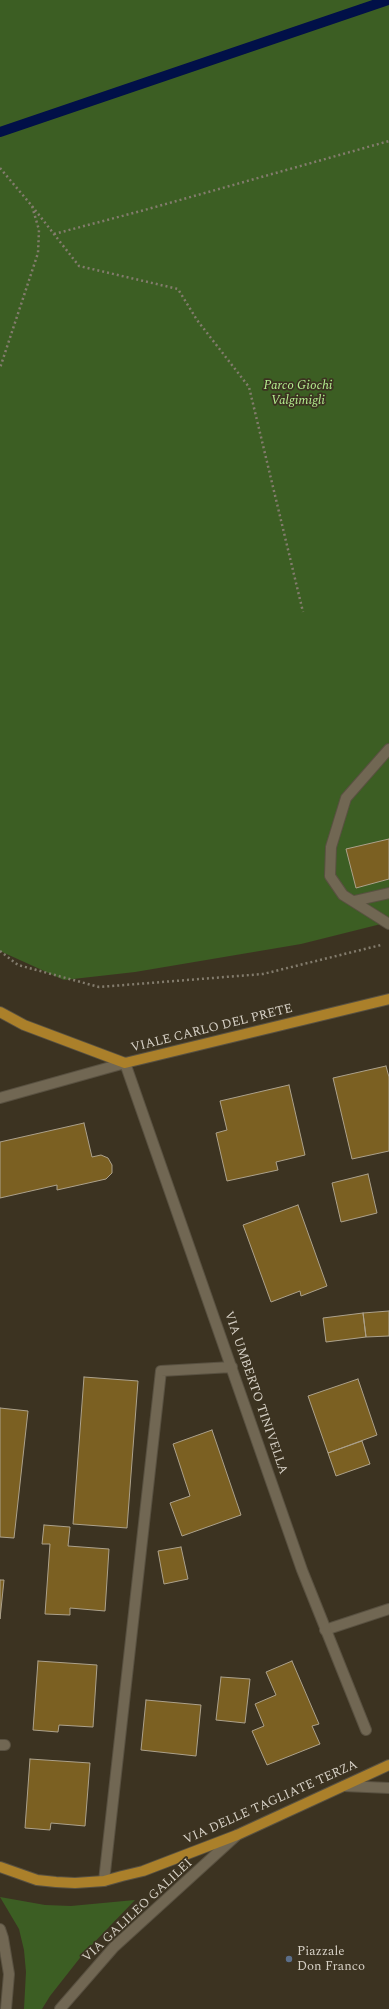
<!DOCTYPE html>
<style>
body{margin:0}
canvas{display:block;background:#3c3321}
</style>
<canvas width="389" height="2009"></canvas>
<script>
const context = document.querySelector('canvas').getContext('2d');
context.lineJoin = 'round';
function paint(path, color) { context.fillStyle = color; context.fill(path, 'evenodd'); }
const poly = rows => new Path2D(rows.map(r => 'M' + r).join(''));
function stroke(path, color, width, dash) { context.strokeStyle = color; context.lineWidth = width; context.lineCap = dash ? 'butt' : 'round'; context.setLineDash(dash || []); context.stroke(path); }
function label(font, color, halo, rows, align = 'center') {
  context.font = font + ' Spectral,serif'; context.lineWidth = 3.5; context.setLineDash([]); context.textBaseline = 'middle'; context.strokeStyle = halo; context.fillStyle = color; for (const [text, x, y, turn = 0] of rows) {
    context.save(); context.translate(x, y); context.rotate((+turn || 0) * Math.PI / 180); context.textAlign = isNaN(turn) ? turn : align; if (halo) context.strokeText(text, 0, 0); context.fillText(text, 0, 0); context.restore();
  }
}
paint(poly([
 [0,0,389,0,389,922,301,944,135,972,64,980,0,951],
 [0,1897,45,1905,71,1906,135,1900,83,1954,50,1996,42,2009,24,2009,26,1972,24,1950,19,1929]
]), '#3c5e23');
stroke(poly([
 [0,132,388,0]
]), '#011048', 10);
const building = poly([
 [389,839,389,879,356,888,346,849,389,839],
 [386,1066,389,1077,389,1151,352,1159,333,1078,386,1066],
 [289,1085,305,1155,276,1162,278,1170,227,1181,216,1133,227,1130,220,1101,289,1085],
 [84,1123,92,1157,101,1155,108,1158,112,1165,112,1173,106,1179,57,1190,57,1185,0,1198,0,1142,84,1123],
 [368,1174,377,1213,341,1222,332,1183,368,1174],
 [298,1205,327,1286,301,1296,300,1291,271,1302,243,1225,298,1205],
 [389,1311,389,1336,366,1337,363,1313,389,1311],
 [363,1313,366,1337,326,1342,323,1318,363,1313],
 [84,1377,138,1381,127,1528,73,1524,84,1377],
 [358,1379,377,1435,328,1453,308,1396,358,1379],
 [0,1408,28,1411,14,1538,0,1537,0,1408],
 [212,1430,241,1515,182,1536,170,1503,190,1496,173,1444,212,1430],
 [362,1441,370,1464,336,1476,328,1453,362,1441],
 [44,1525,70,1527,68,1546,109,1549,105,1611,70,1608,70,1615,45,1614,50,1544,42,1544,44,1525],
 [181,1547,188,1579,164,1584,158,1551,181,1547],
 [0,1580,4,1580,0,1619,0,1580],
 [38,1661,97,1665,93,1727,59,1725,58,1732,33,1730,38,1661],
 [292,1661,319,1724,312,1726,320,1744,267,1765,252,1731,264,1726,255,1704,276,1695,266,1672,292,1661],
 [221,1677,250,1679,245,1723,216,1720,221,1677],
 [146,1700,201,1705,196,1756,141,1750,146,1700],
 [30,1759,90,1763,85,1826,51,1823,50,1830,25,1828,30,1759]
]);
paint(building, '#7b6022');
stroke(building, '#aca18b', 1);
const service = poly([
 [389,749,346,798,331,847,330,876,343,895,389,924],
 [354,901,389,893],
 [325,1630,389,1609],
 [0,1745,5,1745]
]);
const minor = poly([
 [0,1098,125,1063,302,1570,366,1730],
 [344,1786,389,1788],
 [104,1881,161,1371,232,1367]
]);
const secondary = poly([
 [0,1929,3,1938,9,1974,6,2009],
 [60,2009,114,1947,237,1835]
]);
const primary = poly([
 [0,1012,24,1025,125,1063,389,999],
 [0,1867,37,1880,56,1882,75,1883,104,1881,122,1876,143,1871,237,1835,389,1765]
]);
stroke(service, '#595141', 12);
stroke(minor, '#595141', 12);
stroke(secondary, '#595141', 12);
stroke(primary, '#595141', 12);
stroke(poly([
 [0,168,32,206,39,230,38,253,0,368],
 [32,206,79,266,178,289,197,320,249,387,303,612],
 [54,234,141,211,389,141],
 [0,951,18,965,99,987,263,974,381,945]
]), '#837c6d', 2.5, [2, 3]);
stroke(service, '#716753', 10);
stroke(minor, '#716753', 10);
stroke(secondary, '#716753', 10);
stroke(primary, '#ab802a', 10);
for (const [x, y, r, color] of [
 [289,1959,4,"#5c6f8a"]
]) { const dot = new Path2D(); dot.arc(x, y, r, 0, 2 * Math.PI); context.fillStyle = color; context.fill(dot); stroke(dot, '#3c3321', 1.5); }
label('italic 13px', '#b4ed8f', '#3c3321', [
 ["Parco Giochi",298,386],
 ["Valgimigli",298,401]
]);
label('13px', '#d6d0c5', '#3c3321', [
 ["VIALE CARLO DEL PRETE",212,1029,-14],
 ["VIA UMBERTO TINIVELLA",255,1393,71],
 ["VIA DELLE TAGLIATE TERZA",271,1803,-24],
 ["VIA GALILEO GALILEI",138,1911,-43]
]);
label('13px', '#d6d0c5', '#3c3321', [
 ["Piazzale",297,1952],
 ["Don Franco",297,1967]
], 'left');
</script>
